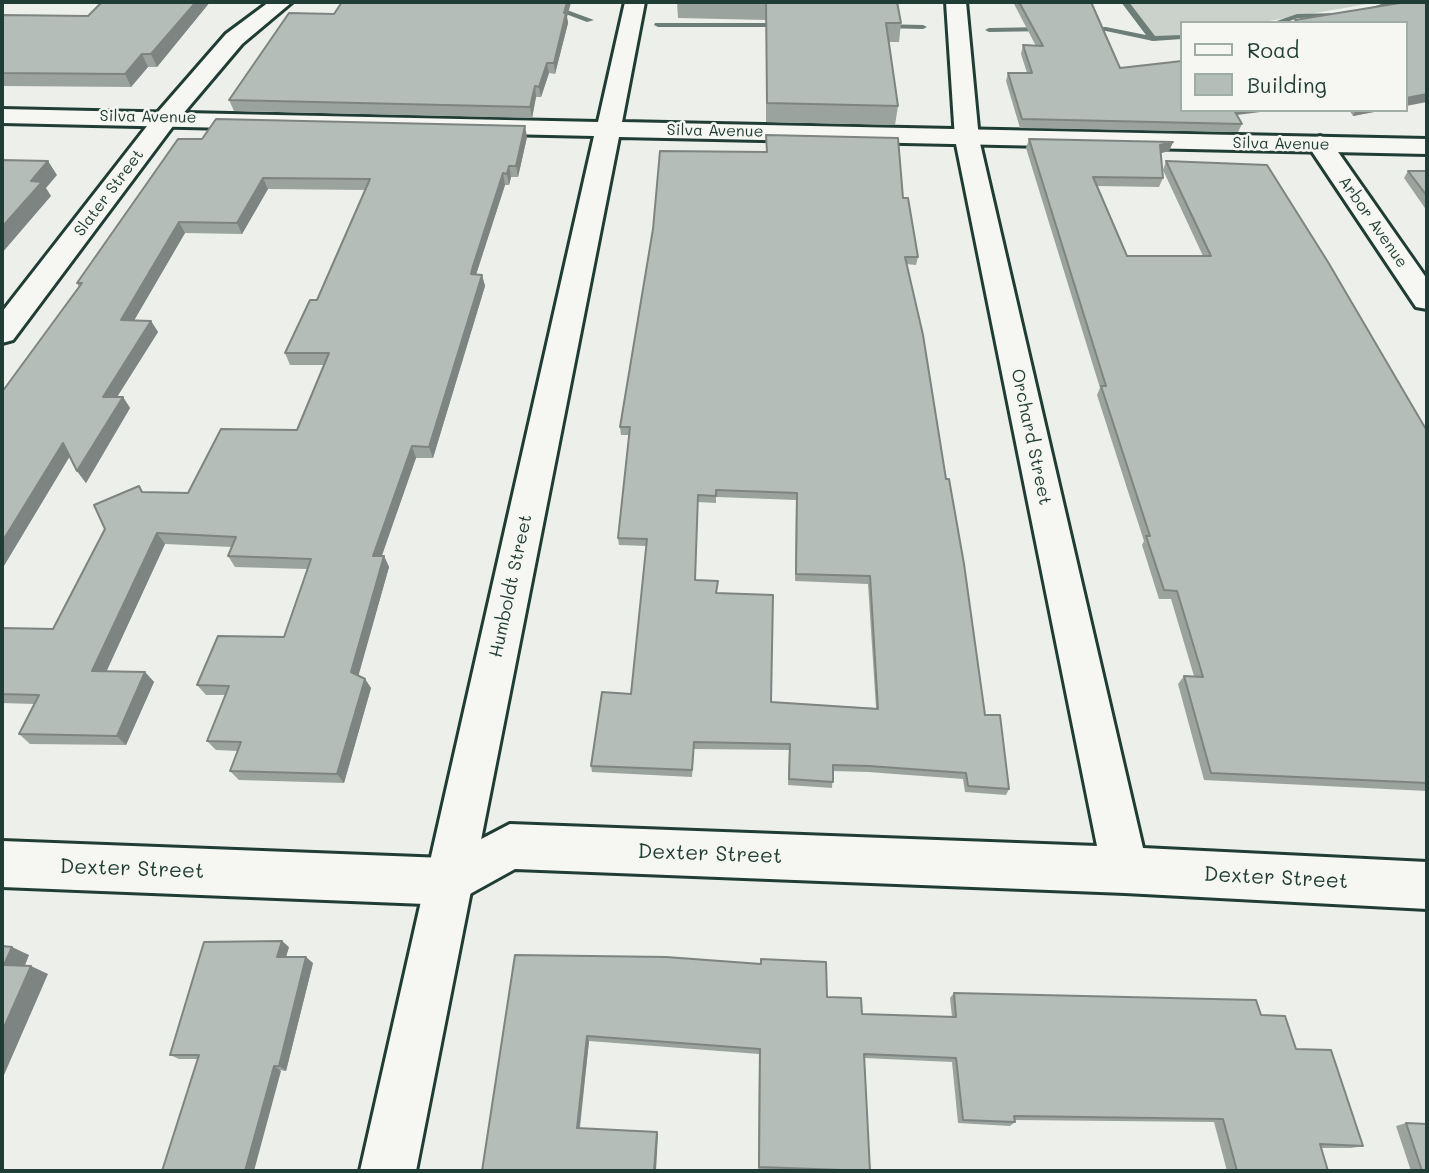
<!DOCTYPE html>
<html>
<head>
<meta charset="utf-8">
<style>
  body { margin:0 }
  #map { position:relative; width:1429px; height:1173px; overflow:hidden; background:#edefea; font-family:Mali,sans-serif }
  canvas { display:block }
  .frame { position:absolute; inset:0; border:4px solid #1f3d34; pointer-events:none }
  .legend { position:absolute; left:1180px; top:21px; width:228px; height:91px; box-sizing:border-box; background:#f6f6f2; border:2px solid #a0aca6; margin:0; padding:9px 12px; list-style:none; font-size:21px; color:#1f3d34 }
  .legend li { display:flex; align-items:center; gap:14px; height:35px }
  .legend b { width:35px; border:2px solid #a0aca6 }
</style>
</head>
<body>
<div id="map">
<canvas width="1429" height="1173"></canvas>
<div class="frame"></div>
<ul class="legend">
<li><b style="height:9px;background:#f6f6f2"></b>Road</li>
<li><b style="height:19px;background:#b4bdb8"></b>Building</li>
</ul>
</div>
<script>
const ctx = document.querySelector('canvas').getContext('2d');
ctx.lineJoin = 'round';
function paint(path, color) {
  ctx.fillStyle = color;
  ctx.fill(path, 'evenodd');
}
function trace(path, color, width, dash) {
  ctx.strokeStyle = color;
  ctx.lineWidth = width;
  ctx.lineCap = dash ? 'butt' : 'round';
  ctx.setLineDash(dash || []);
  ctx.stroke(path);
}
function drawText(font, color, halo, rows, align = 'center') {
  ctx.font = font + ' Mali,sans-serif';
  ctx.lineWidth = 5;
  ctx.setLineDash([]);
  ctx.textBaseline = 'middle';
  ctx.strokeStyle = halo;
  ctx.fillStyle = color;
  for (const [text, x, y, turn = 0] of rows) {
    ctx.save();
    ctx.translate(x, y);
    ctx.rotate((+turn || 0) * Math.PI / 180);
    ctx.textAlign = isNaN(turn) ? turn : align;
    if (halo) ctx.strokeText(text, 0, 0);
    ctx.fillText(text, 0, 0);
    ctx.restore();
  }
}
paint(new Path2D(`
  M1122 2H1379L1257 23H1182V36L1151 41Z`), '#cbd2cc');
paint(new Path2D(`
  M534 2H545L594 20 587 22Z
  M1121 2H1129L1155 36 1182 35V39L1153 41 1106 31H1084V27H1106L1146 35Z
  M1388 2H1400L1367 12 1363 10Z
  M1340 13H1343V17L1298 18 1284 23H1271L1297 14Z
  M655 23H785L789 25 785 27H658L654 25Z
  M879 24 923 25 927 27 923 29 882 28H879Z
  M1046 27H1049V31L989 32 985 30 989 28Z`), '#6c7e77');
const street = new Path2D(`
  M269 2H292L242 44 176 122 13 340 2 343V312L158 112 226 34Z
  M946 2H966L979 139 1143 848 1427 862V909L1125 893 515 869 450 905 2 887V841L445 858 510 824 1097 846 955 139Z
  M1320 136 1329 139 1427 279V309L1416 307 1307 144 1311 139Z`);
const secondary = new Path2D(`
  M625 2H645L622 122 1427 139V154L619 137 416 1171H360L594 136 2 123V109L598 122Z`);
trace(street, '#1f3d34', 6);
trace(secondary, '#1f3d34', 6);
paint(street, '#f6f6f2');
paint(secondary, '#f6f6f2');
paint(new Path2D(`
  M210 2 157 67H148L131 87 2 86V15L88 16Z
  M342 2H571L567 17 568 23 555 74 549 73 541 97H536L532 118 234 111 229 100 334 14Z
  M677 2H897L901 23 899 42H889L898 106 895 125 766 122V20L678 18Z
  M1013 2H1091L1120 68 1237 115 1242 124 1238 132 1020 128 1006 81 1008 73H1027L1021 54 1023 45 1036 46Z
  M1349 110H1384L1353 116Z
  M527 137 518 177H511L509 185H505L476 274 482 275 485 286 433 458H416L381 556H384L389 567 358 675 365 679 371 688 344 783 239 780 230 771 238 751 216 750 207 741 225 695H206L197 685 284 637 307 569 235 567 228 556 232 547 165 544 106 672H145L154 682 126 745 30 744 19 734 34 704 2 703V628L53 629 143 492 188 493 297 430 325 365H290L285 353 317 300 365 190 268 189 242 234 185 233 134 320 151 321 158 332 117 397H123L130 408 86 483 77 471 70 456 2 569V392L79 287 77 283 178 139Z
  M1029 139 1173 142 1169 151 1161 153 1163 178 1159 187 1097 186 1127 256H1203L1163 170 1166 161 1427 431V791L1204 780 1178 684 1184 676H1194L1171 599H1159L1142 545 1144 541 1097 395 1100 388 1026 148Z
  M1408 171H1427V211L1404 178Z
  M903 198 918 257 916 265 906 264 985 715 1009 789 1006 795 965 792 963 779 868 772 833 771 832 788 788 785 789 750 694 749 692 777 592 772 591 766 631 694 647 546 619 545 618 538 629 435H621L620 427ZM716 497 796 500 795 581 868 584 876 708 771 702 717 593 695 580 698 502 716 503Z
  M289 947 286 957 313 963 286 1071 198 1059H179L170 1055Z
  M515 955 760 964 761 959 827 997 862 1014 952 1017 950 998 954 993 1261 1015 1296 1049 1363 1146 1351 1148H1321L1328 1171H1227L1214 1122 1015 1120V1122L1010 1126 958 1123 952 1062 864 1058 870 1171H815L758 1169 759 1054 589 1041 580 1128 658 1135 482 1171Z
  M1406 1123 1427 1171H1411L1396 1126Z`), '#9ba39e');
paint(new Path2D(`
  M196 2H210L157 67 151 54Z
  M567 2H571L567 17 568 23 555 74 554 63 564 13Z
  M142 54 148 67 131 87 125 74Z
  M547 63 549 73 541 97 539 87Z
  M535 86 536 97 532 118 530 107Z
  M1427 94V102L1406 106V98Z
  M1231 110H1276L1229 116Z
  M1356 110H1384L1353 116Z
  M525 126 527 137 518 177 516 166Z
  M1173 142 1169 151 1157 154 1160 145Z
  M48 161 57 175 46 188 51 196 2 253V227L31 181Z
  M509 166 511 177 509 185 507 174Z
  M503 173 505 185 475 278 471 274 473 266Z
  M263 178 268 189 242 234 237 223Z
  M179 222 185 233 128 331 121 320Z
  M482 275 485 286 433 458 429 447Z
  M151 321 158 332 110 408 103 397Z
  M123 397 130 408 86 483 77 471Z
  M63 443 71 454 2 569V542Z
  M412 446 416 458 378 567 373 556Z
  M157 533 165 544 102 681 92 671Z
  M384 556 389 567 357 681 351 672Z
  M145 672 154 682 126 745 117 736Z
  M365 679 371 688 344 783 337 774Z
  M282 941 289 947 284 963 277 957Z
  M12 947 29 955 22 973 4 965Z
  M306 957 313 963 286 1071 279 1066Z
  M31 966 48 974 4 1075H2V1032Z
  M587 1036 589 1041 579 1131 577 1128Z
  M274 1066 281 1071 254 1171H245Z
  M657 1132 658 1135 656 1171H654Z`), '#7e8481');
const building = new Path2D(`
  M102 2H196L151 54H142L125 74 2 73V15L88 16Z
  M342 2H567L564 13H566L554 63H547L539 87 535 86 530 107 229 100 289 13 334 14Z
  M766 2H897L901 23H886L898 106 767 103Z
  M1019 2H1091L1120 68 1182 61V110H1234L1242 124 1022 119 1008 73H1032L1023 45 1043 46Z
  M1406 2H1427V94L1406 98V23H1300L1295 20Z
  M216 119 525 126 516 166H509L507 174 503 173 473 266 471 274 482 275 429 447 412 446 373 556H384L351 672 365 679 337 774 230 771 241 742 207 741 229 686 197 685 218 636 284 637 311 559 228 556 236 537 157 533 92 671 145 672 117 736 19 734 39 695 2 694V628L53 629 105 529 94 505 139 486 142 492 188 493 221 429 297 430 329 353H285L310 300H317L370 179 263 178 237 223 179 222 121 320 151 321 103 397H123L77 471 63 443 2 542V392L82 283H77L178 139H202Z
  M766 135 898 138 903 198H908L918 257H905L923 335 946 479H949L964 564 985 715H1000L1009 789 968 786 966 773 869 766 833 765V782L789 779 790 744 694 742 692 770 591 766 602 692 631 694 647 539 618 538 630 427H620L653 229 660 151 767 152ZM716 490 797 493 796 574 870 576 878 709 771 702 773 595 716 593 718 581 695 580 698 495 716 496Z
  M1029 139 1173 142 1160 145 1163 178 1093 177 1127 256H1211L1166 161 1267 165 1328 262 1427 431V783L1211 773 1184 676 1203 677 1177 591 1164 590 1146 536H1150L1101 386H1106Z
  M2 160 48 161 31 181 42 182 2 227Z
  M1408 171H1427V196Z
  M282 941 277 957H306L279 1066H274L245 1171H162L199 1055H170L204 942Z
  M2 946 12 947 4 965 31 966 2 1032Z
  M515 955 666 957 761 964V959L826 962 827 997 861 998 862 1014 956 1017 954 993 1256 1000 1261 1015 1285 1016 1296 1049 1331 1050 1363 1146 1320 1144 1328 1171H1237L1223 1119 1014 1116 1015 1122 963 1120 956 1058 864 1054 870 1171 759 1167 760 1049 587 1036 577 1128 657 1132 654 1171H482Z
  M1406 1123 1427 1124V1171H1422Z`);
paint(building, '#b4bdb8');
trace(building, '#7e8481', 2);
drawText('16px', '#1f3d34', '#f6f6f2', [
  ["Silva Avenue",148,117,1],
  ["Silva Avenue",715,131,1],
  ["Silva Avenue",1281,144,1],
  ["Slater Street",109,193,-53],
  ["Arbor Avenue",1373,222,55]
]);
drawText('18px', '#1f3d34', '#f6f6f2', [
  ["Orchard Street",1031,437,78],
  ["Humboldt Street",511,586,-78]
]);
drawText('21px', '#1f3d34', '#f6f6f2', [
  ["Dexter Street",710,854,2],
  ["Dexter Street",132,869,2],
  ["Dexter Street",1276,878,3]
]);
</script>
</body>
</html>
